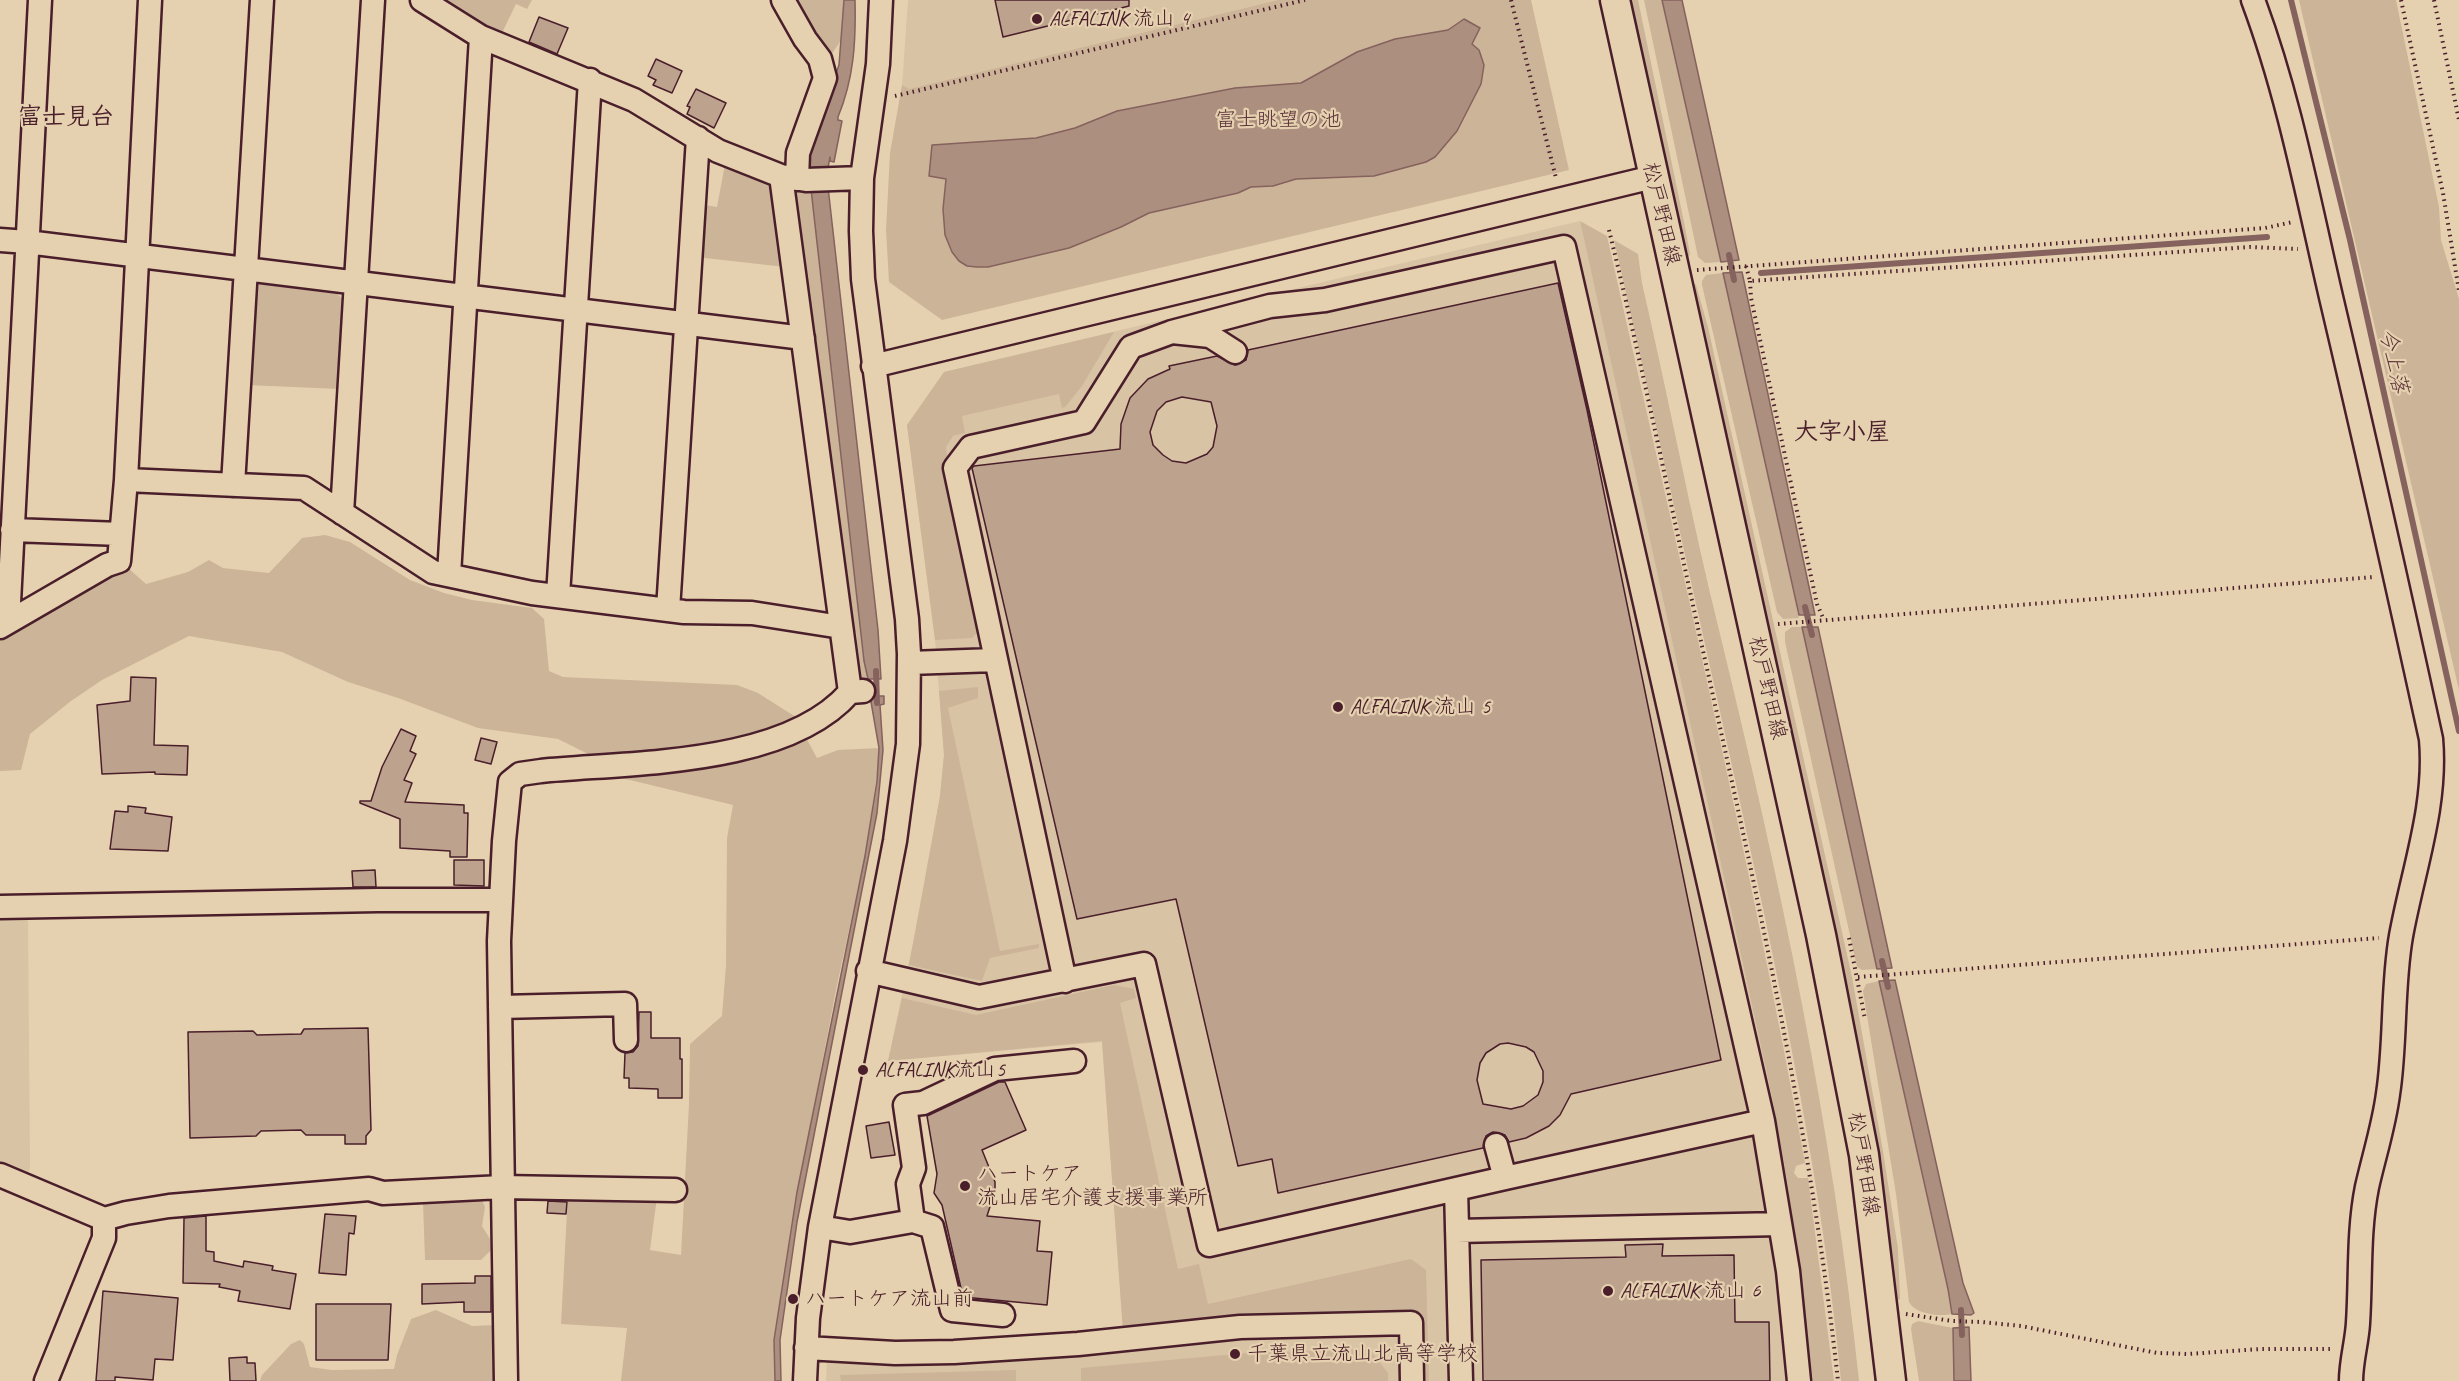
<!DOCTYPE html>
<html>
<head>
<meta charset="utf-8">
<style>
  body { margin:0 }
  canvas { display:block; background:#e5d1af }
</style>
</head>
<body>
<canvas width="2459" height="1381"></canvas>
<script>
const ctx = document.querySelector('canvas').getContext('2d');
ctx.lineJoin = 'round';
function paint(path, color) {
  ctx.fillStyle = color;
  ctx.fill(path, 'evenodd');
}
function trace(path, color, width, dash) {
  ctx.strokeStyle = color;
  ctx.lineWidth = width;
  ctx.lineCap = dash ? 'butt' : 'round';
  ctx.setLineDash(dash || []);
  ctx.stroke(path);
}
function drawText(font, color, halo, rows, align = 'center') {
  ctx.font = font + ' Caveat,"Klee One",sans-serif';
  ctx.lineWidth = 4.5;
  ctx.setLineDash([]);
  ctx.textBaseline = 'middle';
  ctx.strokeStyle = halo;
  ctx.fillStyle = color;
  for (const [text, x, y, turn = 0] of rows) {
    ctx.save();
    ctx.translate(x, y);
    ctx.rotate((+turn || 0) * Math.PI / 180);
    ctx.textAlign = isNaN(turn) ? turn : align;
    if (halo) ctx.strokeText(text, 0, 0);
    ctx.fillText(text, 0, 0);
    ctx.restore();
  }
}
paint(new Path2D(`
  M908 0H1278L909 89 902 86Z
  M1580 221 1772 1097 1787 1180 1813 1381H1423L1421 1314H1300L1224 1319 1123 1331 1102 1042 888 1061 925 886 940 796 944 755 935 640 907 425 944 372Z
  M0 913H28L30 1167 28 1174 0 1163Z
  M1393 1335 1403 1342 1404 1381H826L827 1358 953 1361 1125 1351 1227 1338Z`), '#d9c3a5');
paint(new Path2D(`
  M440 0H532L527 9 516 4 501 35Z
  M789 0H844V36L827 61Z
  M1278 0H1531L1569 170 942 320 889 282 886 230 890 153 902 85 909 89Z
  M1630 0H1638L1684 222 1690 254 1688 259 1686 258Z
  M1644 0H1662L1721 262 1705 263 1698 257Z
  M2299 0H2396L2439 207 2441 240 2459 299V690Z
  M725 164 768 183 773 189 785 267 696 257 699 204 717 207Z
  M811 189 852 558 868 682 862 684 856 632 852 631 793 197 798 191Z
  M1580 221 1607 236C1676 544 1749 852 1805 1163L1796 1166 1794 1173 1798 1178H1808L1834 1381H1813L1787 1180 1772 1097Z
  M1614 240 1638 254 1642 283C1669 399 1691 518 1720 634 1780 880 1833 1129 1859 1381H1841C1823 1189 1783 999 1742 811 1700 620 1657 430 1614 240Z
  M1723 273 1799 618 1783 619 1777 612 1702 285V281L1706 275Z
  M1693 283 1696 285 1708 327 1852 977 1883 1151 1898 1249 1900 1299 1898 1300 1876 1151 1849 1003Z
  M260 284 337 294 344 300 339 389 247 385 254 290Z
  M1114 332 1082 386 1065 407 1062 408 1059 394 962 416 965 433 953 436 946 447C953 509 971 569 978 632L972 638 935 640 907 425 944 372Z
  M325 535 350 542 410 580 444 593 472 600 532 608 544 619 549 671 563 677 737 685 758 693 799 719 743 741 604 762 558 739 478 728 398 698 348 682 282 652 189 636 102 680 71 701 30 734 21 770 0 771V631L127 567 146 584 188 572 209 560 223 568 269 573 302 538Z
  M1792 627H1802L1877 969 1862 970 1857 967 1785 642V632Z
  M978 687V698L948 708 1000 951 1039 944V948L990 958 982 981 909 965 940 796 944 755 939 691Z
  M804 734 817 758 838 750 879 748V761L865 856 837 985 792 1220 774 1340 775 1381H621L627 1328 561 1324 568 1193 657 1197 650 1250 681 1255 689 1104 690 1044 722 1016 726 965 727 838 733 805 597 772Z
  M1879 981 1948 1289 1952 1314C1939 1317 1915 1314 1909 1302L1896 1194 1863 991 1866 984Z
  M1114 985 1134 989 1136 998 1120 1003 1178 1269 1199 1264 1208 1304 1411 1259 1426 1270 1429 1381H1423L1421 1314H1300L1224 1319 1123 1331 1102 1041 888 1061 902 998 976 1015Z
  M482 1200 485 1207 482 1226 490 1239 491 1250 481 1260H425L423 1203Z
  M436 1310 472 1326 497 1325 498 1381H260L262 1375 291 1344 300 1340 304 1344 310 1367 332 1370 394 1369 397 1355 411 1319Z
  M1918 1321 1953 1328 1954 1381H1919L1911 1329 1912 1324Z
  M1369 1349 1388 1373V1381H1081V1368L1246 1353Z
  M1016 1370V1381H841L840 1375Z`), '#ccb499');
const water = new Path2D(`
  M844 0H855C856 42 854 78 838 117V120L842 121 834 162 830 161V157L828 168 805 171 809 148 839 65Z
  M1662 0H1682L1739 260 1721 262Z
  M1464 19 1480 28 1472 44 1479 50 1484 65 1481 84 1457 131 1435 157 1426 162 1374 176 1296 179 1273 186 1251 187 1238 193 1149 213 1121 227 1069 248 988 267H977L967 266 959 261 952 252 945 235 943 209 946 179 929 176 932 145 1036 138 1075 128 1117 111 1235 88 1301 83 1357 52 1395 39 1448 30Z
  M828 187 878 630 881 679H868L864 661 811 189Z
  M1742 272 1815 615H1799L1723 273Z
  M1802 627H1818L1892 968 1877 969Z
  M870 696H884V704L880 705 883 750 877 813 797 1222 780 1340 781 1381H775L774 1340 797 1192 865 856 877 781 879 748Z
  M1895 980 1963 1283 1974 1313 1971 1315 1952 1314 1948 1289 1879 981Z
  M1969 1327 1971 1381H1954L1953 1328Z`);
paint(water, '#ac8f7e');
trace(water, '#85625d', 1.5);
trace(new Path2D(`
  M2291 0 2350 240 2459 731
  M1729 255 1734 280
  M1761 273 2267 237
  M1805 607 1812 635
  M876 671 877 703
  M1882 961 1888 987
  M1961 1310 1962 1335`), '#85625d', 6);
const building = new Path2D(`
  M995 0H1129V6L1003 37Z
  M539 17 568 28 557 54 529 42Z
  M656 59 682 71 672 93 653 85 656 80 648 76Z
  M696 89 726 103 714 128 687 114 690 107 687 106Z
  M1558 283 1587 410 1721 1060 1571 1094 1560 1115 1549 1126 1526 1138 1509 1142 1505 1135 1493 1132 1486 1136 1483 1148 1278 1193 1272 1159 1238 1166 1176 899 1077 919 972 468 974 466 1120 449 1121 424 1130 398 1148 379 1170 369 1169 366 1217 356 1235 365 1246 360 1248 350ZM1182 397 1211 402 1217 426 1213 447 1207 454 1186 463 1172 461 1163 455 1153 445 1150 432 1157 411 1166 402ZM1508 1043 1526 1047 1534 1052 1543 1071V1082L1538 1095 1523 1106 1511 1109 1483 1104 1477 1080 1480 1063 1486 1053 1500 1044Z
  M131 677 156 678 154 745 188 746 187 775 155 774V772L102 774 97 705 130 701Z
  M401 729 416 736 410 751 416 754 404 780 412 783 405 802 464 805V813H468L467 857H450V851L400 848V819L360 803V801H371L382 767Z
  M481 738 497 742 491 764 475 760Z
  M128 806 146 808 145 813 172 817 168 851 110 849 115 811 128 812Z
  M454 860H484V886L454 885Z
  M375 870 376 887H353L352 871Z
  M639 1012H651V1038H680V1059H682V1098H658V1089L629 1088V1078H624L625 1053 633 1052 638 1046Z
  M368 1028 371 1130 366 1136V1144H345V1135H306L301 1130 261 1131 256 1136 190 1138 188 1032 253 1031 257 1035 301 1034 304 1029Z
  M999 1082H1005L1026 1130 982 1150 995 1182V1191L987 1216 1040 1221 1037 1251 1052 1252 1047 1305 963 1297 942 1205 934 1193 937 1174 927 1116Z
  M889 1122 895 1155 871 1158 866 1126Z
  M548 1201 567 1202 566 1214 547 1213Z
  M325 1214 356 1216 354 1234 349 1233 346 1275 319 1273Z
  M206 1216V1251L214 1252V1261L243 1267 244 1261 273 1266 272 1270 296 1274 290 1309 238 1301 240 1291 219 1287 220 1284 183 1283 184 1218Z
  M1663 1244 1662 1256 1734 1255 1735 1322H1769L1770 1381H1483L1481 1260 1626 1257 1625 1245Z
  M475 1276H491V1312H464V1302L422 1304V1284L475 1283Z
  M103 1291 178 1298 173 1360 155 1359 153 1380 115 1377V1381H96Z
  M316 1304H391L388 1360H316Z
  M247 1357V1363H255L256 1381H230L229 1358Z`);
paint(building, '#bda28d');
trace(building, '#4a1f2b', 1.5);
const minor = new Path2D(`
  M422 0 481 37 634 100 718 151 781 176
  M783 0 805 39 820 59 825 78 798 153 797 179
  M2253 0C2289 96 2308 198 2331 297 2366 445 2399 592 2431 739 2437 806 2413 870 2401 936 2392 987 2396 1042 2388 1094 2384 1125 2374 1156 2367 1187 2358 1232 2361 1277 2358 1323 2357 1342 2351 1361 2351 1381
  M0 240 27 242 803 338
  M1172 332 1270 306 1325 300 1564 247 1763 1121
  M873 366 1653 177
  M126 480 304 488 433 572 532 593 684 612 752 613 841 627
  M233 485 262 0
  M342 513 373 0
  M12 530 121 534
  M449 575 481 37
  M558 596 590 80
  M668 610 698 138
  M8 622 40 0
  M0 627 107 565 119 561 126 480 150 0
  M909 663 995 660
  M850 692 781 176 806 180 862 178
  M0 907 378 900H500
  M868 971 979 997 1144 964 1209 1245 1505 1178 1496 1145
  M1065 981 955 468 971 447 1084 422 1131 347 1172 332 1210 336 1235 352
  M500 1007 625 1004 626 1040
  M0 1175 104 1219 126 1213 169 1206 369 1189 383 1193 502 1187 675 1190
  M1505 1178 1763 1121 1788 1271 1799 1381
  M1456 1189 1461 1381
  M820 1227 850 1232 913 1221
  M1457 1231 1780 1224
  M1003 1315 952 1310 932 1227 913 1221 908 1184 914 1168 905 1105 923 1103 995 1069 1074 1061
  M806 1348 895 1353 954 1352 1078 1344 1240 1327 1411 1323 1412 1381
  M46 1381 104 1238V1219
  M506 1381 499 941 504 841 510 782 520 774 541 771C632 762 786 766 850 692L863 691
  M805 1381 808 1318 820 1227 895 841 908 744 909 654 907 619 863 279 861 231 862 178 878 64 881 0`);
const major = new Path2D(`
  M1615 0 1821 935 1864 1155 1891 1381`);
trace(minor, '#4a1f2b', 27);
trace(major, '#4a1f2b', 33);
trace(new Path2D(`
  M1511 0 1556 178
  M2401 0 2443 193 2459 291
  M2434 0 2459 120
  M895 96 1305 0
  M1609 230C1645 377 1675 526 1708 673 1760 908 1812 1142 1838 1381
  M1746 266 1750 281 2250 247 2298 249
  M1697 270 2265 228 2293 222
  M1750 281 1751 298 1817 604 1824 620
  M1778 624 2374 577
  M1849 938 1865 1019
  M1858 977 2379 938
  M1906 1314 1952 1321 1982 1322 2021 1326 2157 1353 2188 1354 2260 1349H2333`), '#4a1f2b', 4, [1.5, 4.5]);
trace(minor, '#e5d1af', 22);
trace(major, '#e5d1af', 28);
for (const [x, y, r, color] of [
  [1037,19,6,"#4a1f2b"],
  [1338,707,6,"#4a1f2b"],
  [863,1070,6,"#4a1f2b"],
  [965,1186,6,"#4a1f2b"],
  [1608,1291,6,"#4a1f2b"],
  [793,1299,6,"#4a1f2b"],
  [1235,1354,6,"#4a1f2b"]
]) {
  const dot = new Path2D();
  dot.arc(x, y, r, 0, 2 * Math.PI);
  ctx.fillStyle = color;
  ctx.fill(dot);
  trace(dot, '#e5d1af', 2);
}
drawText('21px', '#4a1f2b', '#e5d1af', [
  ["ALFALINK 流山 4",1049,19],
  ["ALFALINK 流山 5",1350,707],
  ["ALFALINK流山5",875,1070],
  ["ハートケア",977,1174],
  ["流山居宅介護支援事業所",977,1198],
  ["ALFALINK 流山 6",1620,1291],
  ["ハートケア流山前",805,1299],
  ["千葉県立流山北高等学校",1247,1354]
], 'left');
drawText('21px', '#5e353c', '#e5d1af', [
  ["富士眺望の池",1278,120]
]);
drawText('21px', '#4a1f2b', '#e5d1af', [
  ["松戸野田線",1661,214,77],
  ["松戸野田線",1767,688,77],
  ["松戸野田線",1863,1164,81]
]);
drawText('italic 22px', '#5e353c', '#e5d1af', [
  ["今上落",2393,361,77]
]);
drawText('bold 24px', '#4a1f2b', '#e5d1af', [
  ["富士見台",66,118],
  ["大字小屋",1842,433]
]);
</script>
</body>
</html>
